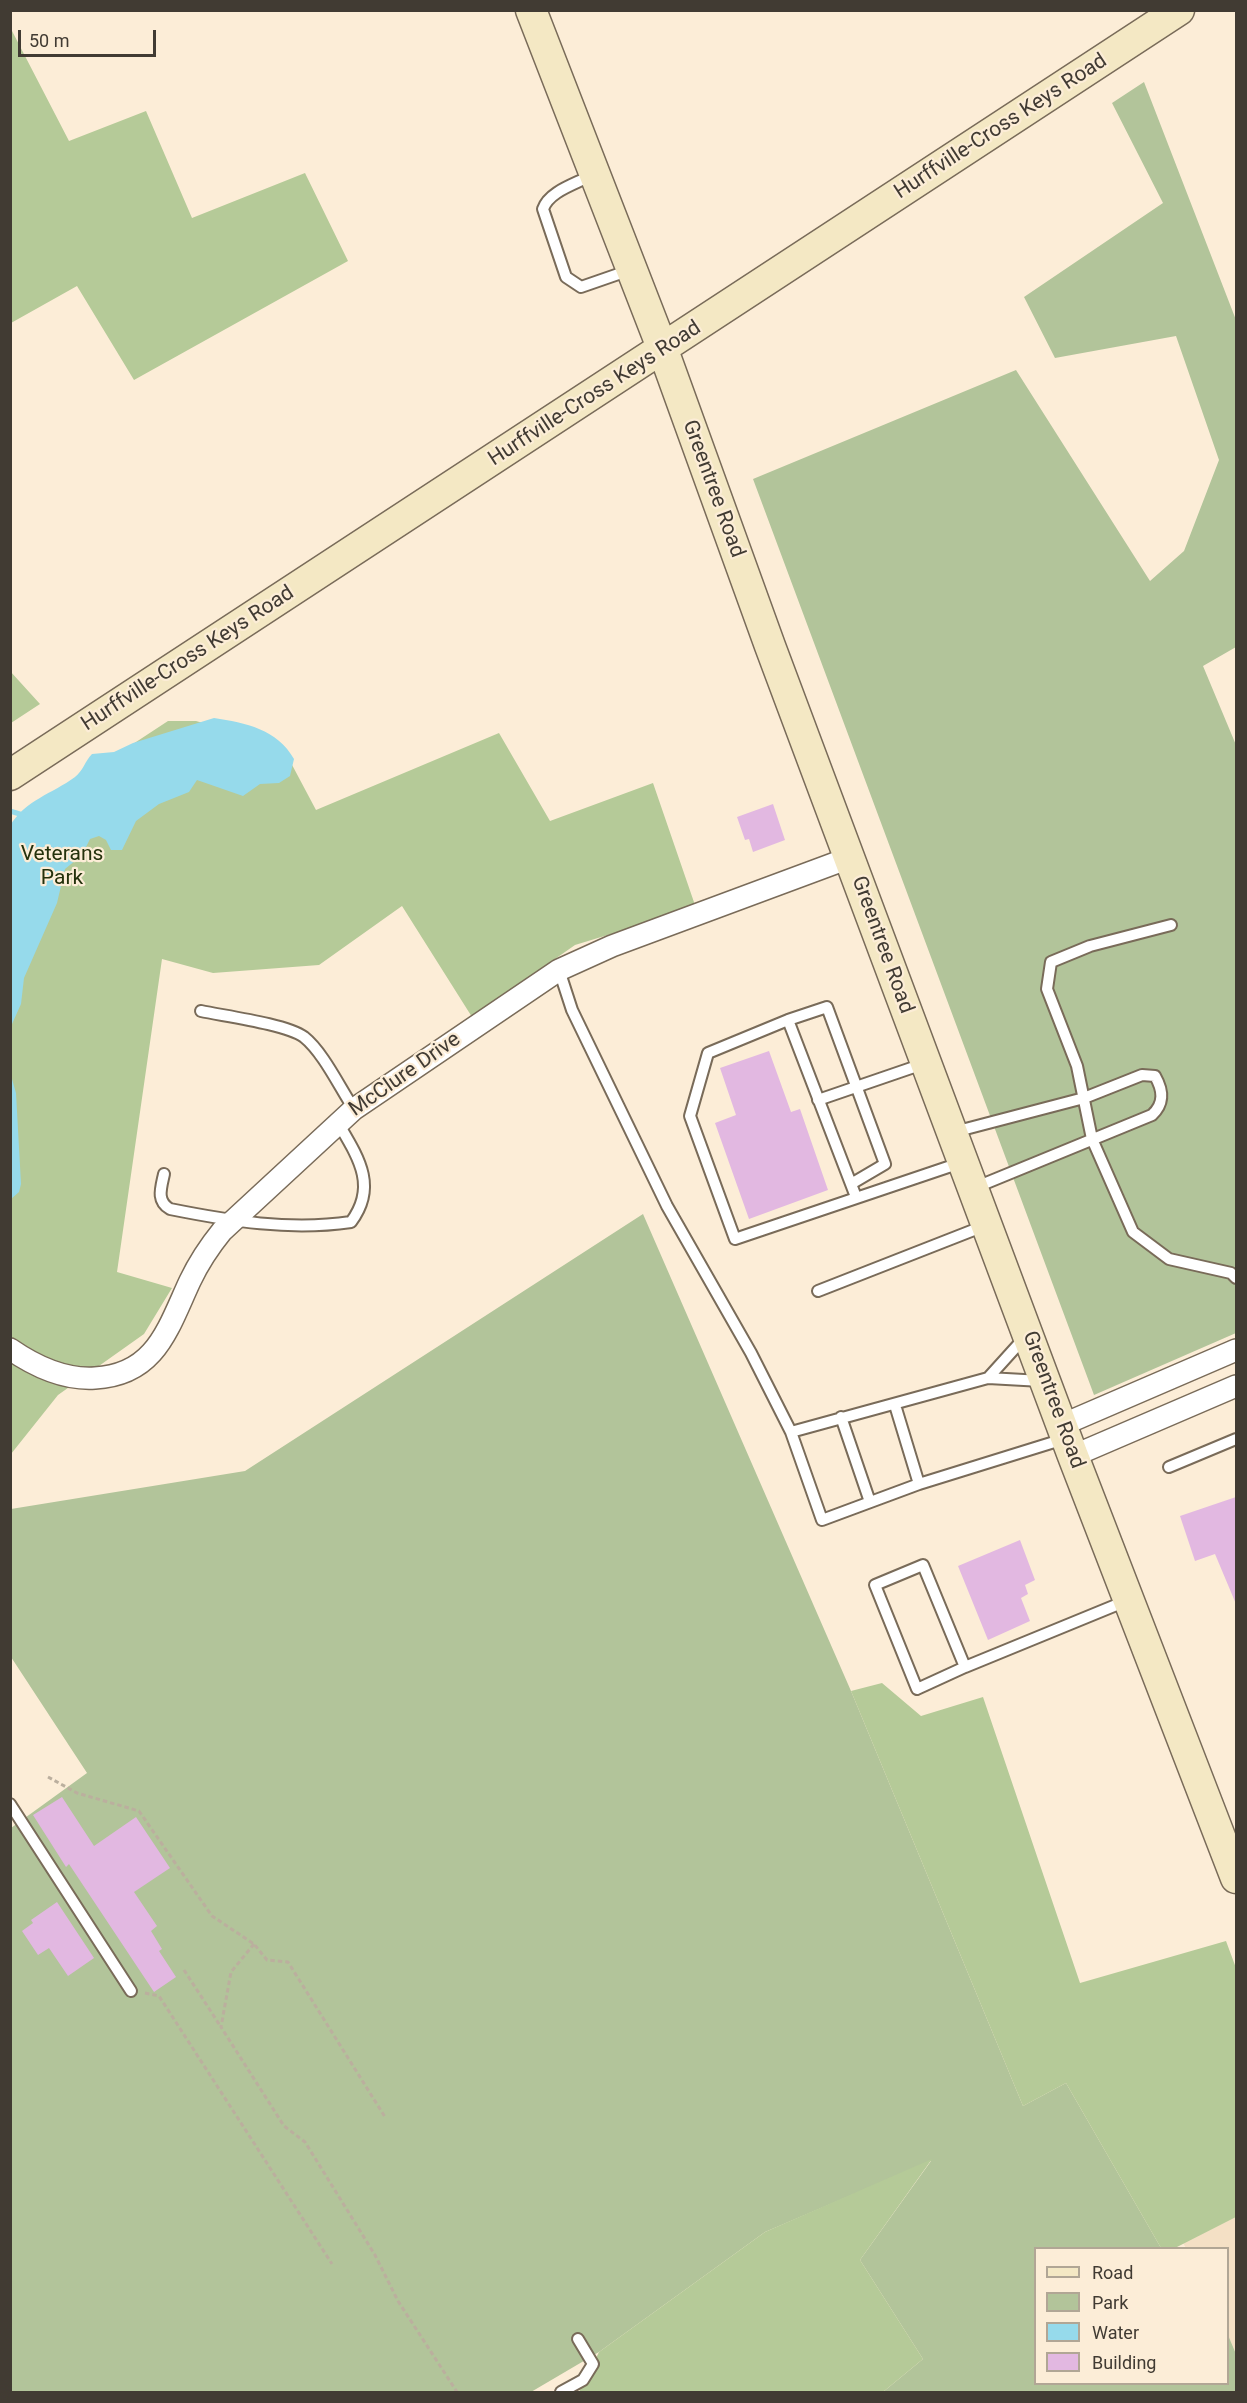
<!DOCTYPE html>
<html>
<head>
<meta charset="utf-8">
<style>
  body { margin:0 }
  #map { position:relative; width:1247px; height:2403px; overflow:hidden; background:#fcedd7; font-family:Roboto,sans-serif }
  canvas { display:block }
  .frame { position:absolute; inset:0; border:12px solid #413b33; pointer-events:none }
  .legend { position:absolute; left:1034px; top:2247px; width:195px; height:138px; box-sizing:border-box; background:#fcedd7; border:2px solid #b1a695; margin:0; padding:8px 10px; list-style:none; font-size:18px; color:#413b33 }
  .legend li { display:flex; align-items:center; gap:12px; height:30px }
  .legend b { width:30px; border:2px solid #b1a695 }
  .scale { position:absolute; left:18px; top:30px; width:138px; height:27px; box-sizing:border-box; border:3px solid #413b33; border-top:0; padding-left:8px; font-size:18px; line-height:21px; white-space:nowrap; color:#413b33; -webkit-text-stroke:4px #fcedd7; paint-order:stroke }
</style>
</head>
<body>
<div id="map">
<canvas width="1247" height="2403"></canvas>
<div class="frame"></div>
<ul class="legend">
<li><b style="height:8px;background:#f4e8c4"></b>Road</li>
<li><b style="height:16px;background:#b2c49a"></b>Park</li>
<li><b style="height:16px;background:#96daeb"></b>Water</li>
<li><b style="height:16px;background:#e2b8e1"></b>Building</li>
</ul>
<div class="scale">50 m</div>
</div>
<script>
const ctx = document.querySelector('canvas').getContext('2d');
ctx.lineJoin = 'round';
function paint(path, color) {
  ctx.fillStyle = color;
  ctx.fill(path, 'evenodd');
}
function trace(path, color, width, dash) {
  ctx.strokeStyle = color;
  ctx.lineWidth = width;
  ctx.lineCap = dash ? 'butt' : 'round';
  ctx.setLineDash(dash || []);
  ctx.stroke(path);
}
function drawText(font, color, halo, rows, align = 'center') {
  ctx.font = font + ' Roboto,sans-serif';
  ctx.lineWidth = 4.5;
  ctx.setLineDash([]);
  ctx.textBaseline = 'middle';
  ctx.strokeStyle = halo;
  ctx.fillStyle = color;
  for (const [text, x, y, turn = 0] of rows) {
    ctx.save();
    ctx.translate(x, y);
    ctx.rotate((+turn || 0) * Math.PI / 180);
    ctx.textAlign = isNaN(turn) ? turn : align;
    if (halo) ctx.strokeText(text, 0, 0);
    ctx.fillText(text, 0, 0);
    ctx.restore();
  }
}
paint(new Path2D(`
  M1236 2217V2354L1228 2335V2248H1186L1183 2243Z`), '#f4e0c5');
paint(new Path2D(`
  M1144 82 1236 320V647L1203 666 1236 745V1333L1094 1395 753 479 1016 370 1150 581 1184 551 1219 460 1176 336 1055 358 1024 297 1163 203 1112 103Z
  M643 1214 851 1691 1023 2106 1066 2083 1161 2248H1036V2384H1228V2335L1236 2354V2392H883L923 2359 860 2260 931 2161 765 2232 599 2352 531 2392H11V1828L87 1773 11 1657V1509L245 1471Z`), '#b2c49a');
paint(new Path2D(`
  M11 29 69 141 146 111 192 218 305 173 348 261 134 380 77 286 11 323Z
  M10 671 40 704 11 723H10Z
  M168 721H196L282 746 316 810 499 733 550 821 653 783 696 908 575 945 472 1017 402 906 319 965 213 973 162 959 117 1272 172 1288 144 1334 58 1395 11 1454V824Z
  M882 1683 921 1716 983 1697 1080 1983 1226 1941 1236 1968V2217L1175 2248H1161L1066 2083 1023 2106 851 1691Z
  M932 2159 860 2260 923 2359 883 2392H579L599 2352 765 2232Z`), '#b5ca98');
paint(new Path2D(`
  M214 718C246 723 277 729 294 759L290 776 279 783 260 784 243 796 197 780 189 792 159 804 136 821 122 850H111L106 840 99 836 90 839 82 855 65 869 57 903 24 978 21 1004 12 1024 11 1043 10 826C25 800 52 794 75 777 83 771 85 761 92 754L114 752 133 743Z
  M10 1072 16 1093 21 1184 19 1192 11 1199Z`), '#96daeb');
trace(new Path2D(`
  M10 811 23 815`), '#96daeb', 5);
paint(new Path2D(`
  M773 804 785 840 753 852 749 839 745 840 737 817Z
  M769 1051 791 1112 800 1109 828 1190 749 1219 715 1123 736 1115 720 1068Z
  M1236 1497V1604L1215 1554 1195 1561 1180 1516Z
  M1020 1540 1035 1580 1025 1585 1028 1594 1021 1598 1030 1621 988 1640 958 1566Z
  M62 1797 94 1846 136 1817 170 1868 134 1892 157 1926 151 1931 162 1949 159 1951 176 1977 154 1992 69 1864 66 1867 33 1815Z
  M57 1902 94 1958 68 1976 49 1948 38 1955 22 1931 33 1923 31 1920Z`), '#e2b8e1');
const lane = new Path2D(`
  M592 175C576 184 549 191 543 209L566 277 581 287 630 270
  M1171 925 1090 946 1051 962 1047 989 1077 1066 1092 1139 1133 1232 1169 1259 1231 1273 1236 1278
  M559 970 572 1010 667 1206 751 1353 791 1432
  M201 1011C224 1016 286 1024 304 1037 323 1052 340 1088 354 1109
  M788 1020 827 1007 885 1164 851 1184
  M818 1100 923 1064
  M954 1132 1084 1098 1142 1075 1155 1076C1163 1090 1165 1103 1152 1115L974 1188
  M164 1174C161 1188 156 1201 170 1209 230 1221 290 1231 351 1222 378 1186 358 1157 338 1123
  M856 1197 788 1020 708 1053 690 1116 735 1239 960 1163
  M818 1291 984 1226
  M1026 1336 988 1378 1042 1381
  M988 1378 791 1432 822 1520 919 1484 1064 1439
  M895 1405 919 1484
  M841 1417 870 1502
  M1169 1467 1236 1439
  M965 1667 923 1565 875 1585 917 1689 965 1667 1126 1601
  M10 1804 131 1991
  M561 2392 583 2380 593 2364 578 2339`);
const street = new Path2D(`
  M10 1349C36 1367 64 1380 95 1378 156 1375 168 1328 190 1281 199 1262 209 1247 222 1231L354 1109 559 970 612 946 849 858
  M1062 1425 1236 1350
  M1073 1456 1236 1386`);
const secondary = new Path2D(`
  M531 10 663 350 770 646 1073 1456 1236 1878
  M10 775 1179 10`);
trace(lane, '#796b59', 14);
trace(street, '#796b59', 24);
trace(secondary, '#796b59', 33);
trace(new Path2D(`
  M48 1777 77 1793 139 1811 212 1916 254 1944 267 1960 288 1962 385 2117
  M254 1944 231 1972 221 2027 284 2126 305 2142 375 2255 398 2301 457 2392
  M184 1970 221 2027
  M145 1993 159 1996 332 2264`), '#bbaf9e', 3, [4.5, 3]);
trace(lane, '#fff', 10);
trace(street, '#fff', 21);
trace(secondary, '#f4e8c4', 30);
drawText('21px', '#413b33', '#fcedd7', [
  ["Hurffville-Cross Keys Road",1001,127,-33],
  ["Hurffville-Cross Keys Road",595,394,-33],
  ["Greentree Road",713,489,70],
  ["Hurffville-Cross Keys Road",188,659,-33],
  ["Greentree Road",882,945,70],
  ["McClure Drive",405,1075,-35],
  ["Greentree Road",1053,1400,70]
]);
drawText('21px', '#24310c', '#fcedd7', [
  ["Veterans",62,855],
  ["Park",62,879]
]);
</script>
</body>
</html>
